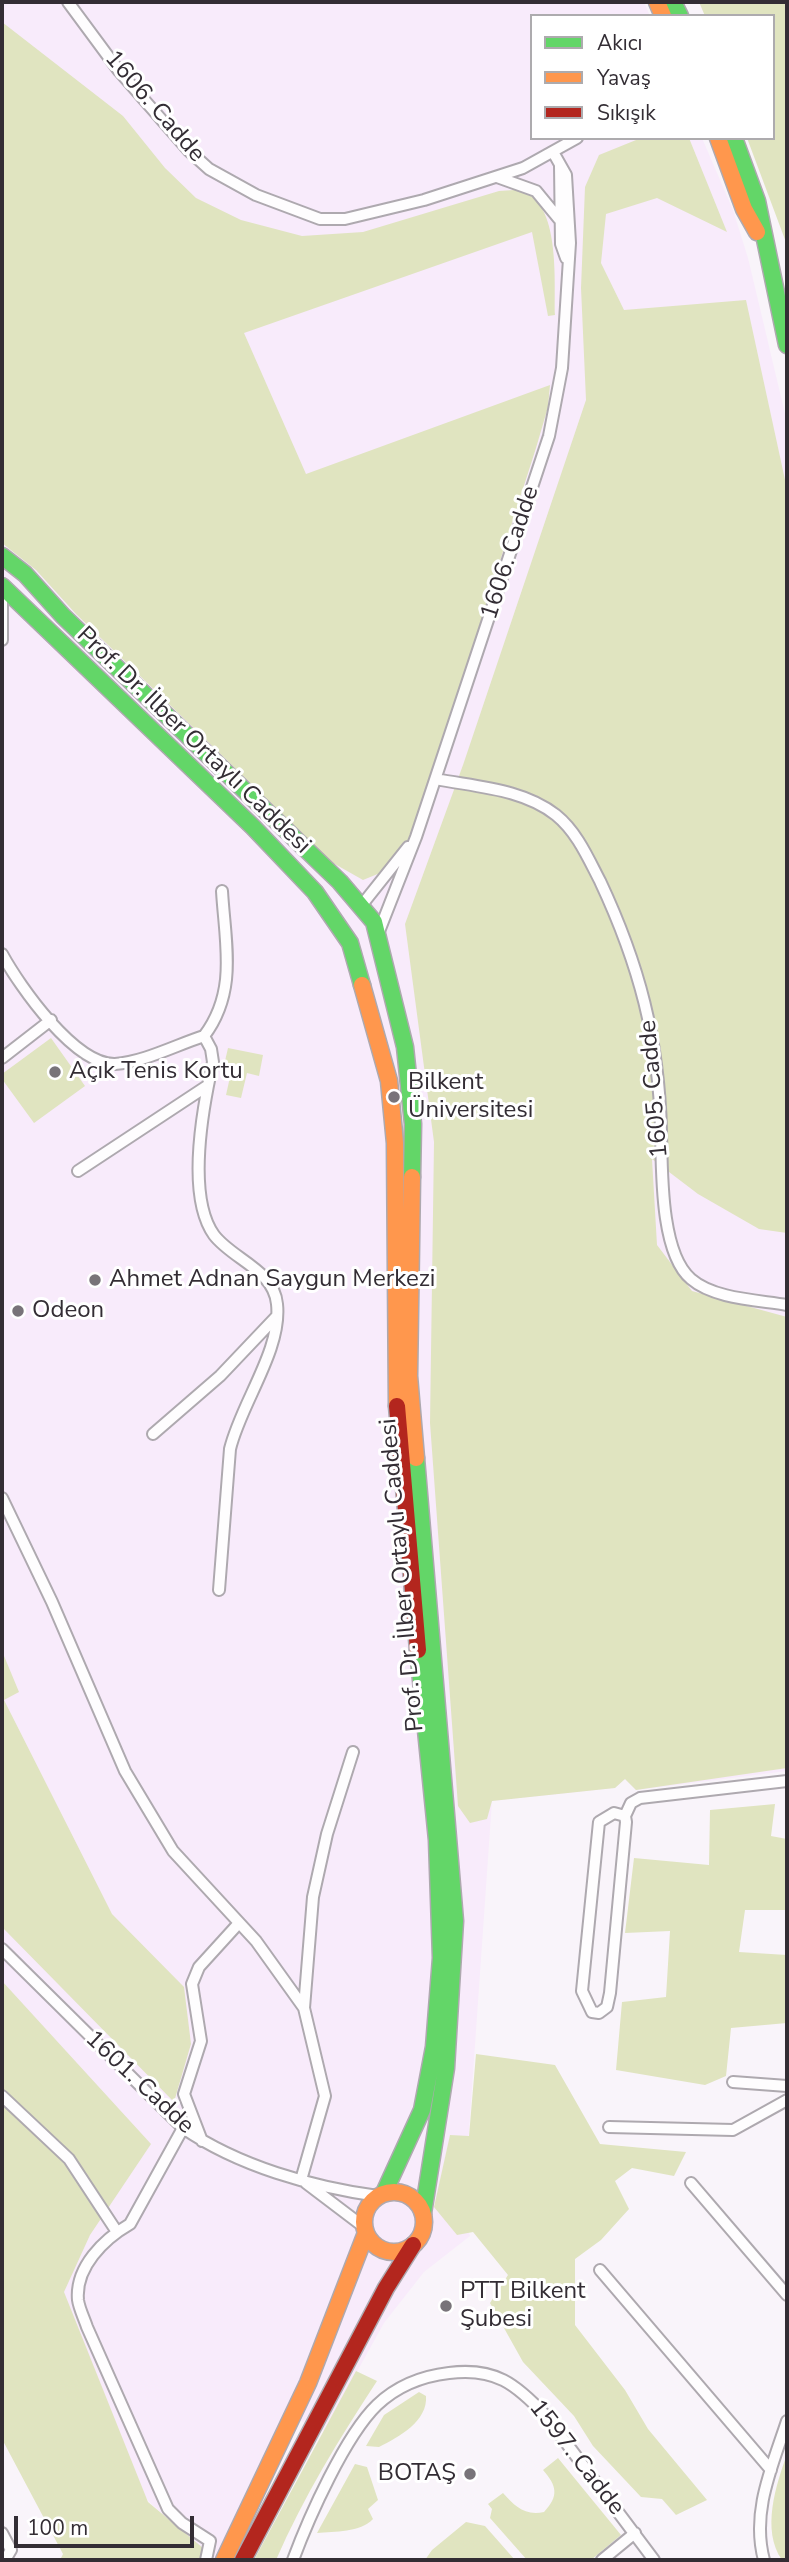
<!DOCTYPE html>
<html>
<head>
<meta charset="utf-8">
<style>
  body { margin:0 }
  #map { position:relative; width:789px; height:2562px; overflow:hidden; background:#f9f4fa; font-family:"Nunito Sans",sans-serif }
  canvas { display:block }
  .frame { position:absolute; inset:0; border:4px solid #332d34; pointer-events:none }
  .legend { position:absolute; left:530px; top:14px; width:245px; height:126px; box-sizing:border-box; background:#fff; border:2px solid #adabae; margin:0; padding:9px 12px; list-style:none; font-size:21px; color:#332d34 }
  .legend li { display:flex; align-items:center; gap:14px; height:35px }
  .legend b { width:35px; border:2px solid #adabae }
  .scale { position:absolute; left:14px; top:2516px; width:180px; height:32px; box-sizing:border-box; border:4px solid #332d34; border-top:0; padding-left:9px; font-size:21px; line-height:24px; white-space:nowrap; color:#332d34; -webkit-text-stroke:5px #fff; paint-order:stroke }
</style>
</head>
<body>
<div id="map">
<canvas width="789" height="2562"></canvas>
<div class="frame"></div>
<ul class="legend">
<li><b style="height:9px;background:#63d668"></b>Akıcı</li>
<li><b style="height:9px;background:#ff974d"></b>Yavaş</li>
<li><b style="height:9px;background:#b3261e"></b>Sıkışık</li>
</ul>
<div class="scale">100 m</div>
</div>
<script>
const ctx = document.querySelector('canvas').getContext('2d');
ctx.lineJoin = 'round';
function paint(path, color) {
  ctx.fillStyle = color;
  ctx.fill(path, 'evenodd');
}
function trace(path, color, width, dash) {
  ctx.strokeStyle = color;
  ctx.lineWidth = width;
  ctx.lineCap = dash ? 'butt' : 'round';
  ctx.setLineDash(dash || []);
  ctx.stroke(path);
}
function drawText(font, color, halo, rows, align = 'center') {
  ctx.font = font + ' "Nunito Sans",sans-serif';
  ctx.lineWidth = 6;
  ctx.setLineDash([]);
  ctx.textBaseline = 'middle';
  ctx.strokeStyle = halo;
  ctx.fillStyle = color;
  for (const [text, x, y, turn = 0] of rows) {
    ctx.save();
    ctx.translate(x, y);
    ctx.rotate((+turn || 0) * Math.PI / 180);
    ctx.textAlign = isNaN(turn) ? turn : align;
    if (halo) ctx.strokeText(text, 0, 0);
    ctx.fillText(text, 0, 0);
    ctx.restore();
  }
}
paint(new Path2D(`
  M2 2H644L650 16H532V138H702L733 210 748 258 787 422V1771L636 1790 625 1779 615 1788 492 1801 463 2217 470 2236 424 2272 384 2323 324 2431 285 2414 215 2560 149 2502 2 2321Z`), '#f8ebfb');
paint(new Path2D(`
  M699 2H787V245L747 138H773V16H705Z
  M2 22 123 116 165 168 196 198 241 220 302 236 363 232 499 191C506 191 515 189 521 191 561 202 554 282 555 315L548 316 532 232 244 333 306 474 550 385 548 407 536 448 413 834 385 871 363 880 333 863 76 614 36 570 2 543Z
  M641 138H689L727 232 657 198 606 214 601 263 624 310 746 300 787 489V1233L759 1229 698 1194 652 1159 657 1245 692 1291 787 1317V1768L636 1790 625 1779 615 1788 492 1801 487 1819 470 1823 458 1806 430 1423 434 1142 405 924 463 765 586 400 581 288 585 187 599 155Z
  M51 1038 85 1086 34 1123 2 1079V1074Z
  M228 1048 263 1055 259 1076 247 1073 241 1098 226 1095 230 1077 222 1074Z
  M2 1651 19 1692 4 1700 112 1914 184 1987 191 2044 174 2102 2 1927Z
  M775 1804 771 1836 787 1839V1910H745L739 1952 787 1955V2023L731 2028 726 2076 705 2085 616 2070 622 2002 666 1997 670 1931 625 1933 634 1858 709 1865 710 1810Z
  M2 1981 151 2144 90 2235 64 2292 148 2502 203 2548 199 2560H60L63 2554 2 2439Z
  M476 2054 555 2065 600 2144 686 2152 674 2176 632 2168 615 2181 629 2209 601 2240 575 2259V2325L625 2390 648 2429 707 2500 676 2515 662 2499 641 2497 593 2446 574 2416 523 2362 490 2303 508 2275 473 2232 457 2235 434 2207 450 2135 469 2136Z
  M356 2371 377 2381C339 2439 304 2496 276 2560H254Z
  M419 2392 426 2396C428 2421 399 2437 379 2447L366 2446 384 2415Z
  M787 2454V2560H782C761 2530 776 2485 787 2454Z
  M558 2458 621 2535 591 2560H527L490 2518 492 2509 488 2504 503 2493C515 2506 524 2516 544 2512 559 2496 557 2486 543 2470Z
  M355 2464 367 2467 378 2500 368 2509 373 2519C360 2533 335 2531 317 2533Z
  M466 2522 485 2526 515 2560H425L432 2550Z`), '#e0e4c0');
const street = new Path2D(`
  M68 2 119 71 188 150 209 169 256 195 320 219H345L424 200 523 168 577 138
  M560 166 561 244 566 258
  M497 177 536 191 559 219
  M2 599V640
  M436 779C477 787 523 789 556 815 577 832 588 858 600 881 639 964 659 1039 661 1131 662 1169 660 1253 691 1279 714 1299 758 1300 787 1305
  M361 906 408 847
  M378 934 416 837 549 436 562 368 570 243 566 175 553 152
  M2 954C20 987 75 1065 115 1064 144 1062 176 1045 204 1036
  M204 1036 211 1049 213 1062C203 1106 186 1196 214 1235 232 1259 274 1270 277 1304 282 1350 241 1403 230 1449L219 1590
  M204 1036C238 991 225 943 222 891
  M2 1058 51 1020
  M78 1171 207 1086
  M153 1434 220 1376 277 1316
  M2 1498 52 1602 125 1771 173 1851 256 1941 304 2008
  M614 1813 625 1816 626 1822 610 1993 607 2007 599 2013 592 2012 582 1991 599 1822Z
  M625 1816 631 1803 640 1798 787 1781
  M2 1949 183 2128C238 2166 312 2187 378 2196
  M733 2082 787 2086
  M2 2096 69 2159 117 2232
  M609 2127 733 2130 787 2100
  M183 2128 130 2224C104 2239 75 2267 78 2300 79 2308 84 2318 87 2327L168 2509 182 2523 210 2541 206 2560
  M202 2141 184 2094 201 2041 192 1984 199 1967 239 1923
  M301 2180 325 2096 304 2008 313 1897 327 1834 353 1752
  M306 2183 364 2227
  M691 2183 787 2295
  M600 2270 771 2470
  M2 2533 11 2550 5 2560
  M293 2560C309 2517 345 2436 377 2405 397 2386 423 2376 449 2373 495 2367 516 2384 546 2416L654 2560
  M602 2560 635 2533
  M764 2560C751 2512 772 2467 787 2421`);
const fast = new Path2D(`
  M673 2 680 16
  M734 138 757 201 787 345
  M2 556 25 574 63 616 340 882 374 922 405 1047 413 1124 412 1177
  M2 586 253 827 315 892 350 943 362 985
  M416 1458 455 1921 446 2068 423 2213
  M384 2193 422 2110 434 2047 441 1958 437 1840 418 1650`);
const slow = new Path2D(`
  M657 2 663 16
  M718 138 744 209 757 232
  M362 985 389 1081 395 1143 397 1406
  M412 1177 409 1376 416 1458
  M364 2222a30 30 0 1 1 60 0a30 30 0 1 1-60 0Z
  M224 2560 308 2383 366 2233`);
const jam = new Path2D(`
  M397 1406 418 1650
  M243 2560 386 2288 413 2245`);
trace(street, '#aea9af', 14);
trace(fast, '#aea9af', 19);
trace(slow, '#aea9af', 19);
trace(jam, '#aea9af', 19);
trace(street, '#fefdfe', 10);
trace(fast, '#63d668', 16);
trace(slow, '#ff974d', 16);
trace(jam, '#b3261e', 16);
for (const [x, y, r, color] of [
  [55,1072,7,"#787379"],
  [394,1097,7,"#787379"],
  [95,1280,7,"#787379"],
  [18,1311,7,"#787379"],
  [446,2306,7,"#787379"],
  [470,2474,7,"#787379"]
]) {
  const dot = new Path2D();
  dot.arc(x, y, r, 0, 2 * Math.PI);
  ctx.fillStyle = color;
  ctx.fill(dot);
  trace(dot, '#fff', 2.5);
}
drawText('24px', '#332d34', '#fff', [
  ["1606. Cadde",154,107,49],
  ["1606. Cadde",511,553,-72],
  ["Prof. Dr. İlber Ortaylı Caddesi",193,741,44],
  ["1605. Cadde",655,1089,-95],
  ["Prof. Dr. İlber Ortaylı Caddesi",403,1575,-95],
  ["1601. Cadde",139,2083,43],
  ["1597. Cadde",576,2458,52]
]);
drawText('24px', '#332d34', '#fff', [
  ["Açık Tenis Kortu",69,1072],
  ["Bilkent",408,1083],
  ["Üniversitesi",408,1111],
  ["Ahmet Adnan Saygun Merkezi",109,1280],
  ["Odeon",32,1311],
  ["PTT Bilkent",460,2292],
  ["Şubesi",460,2320],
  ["BOTAŞ",456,2474,"right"]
], 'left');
</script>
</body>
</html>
